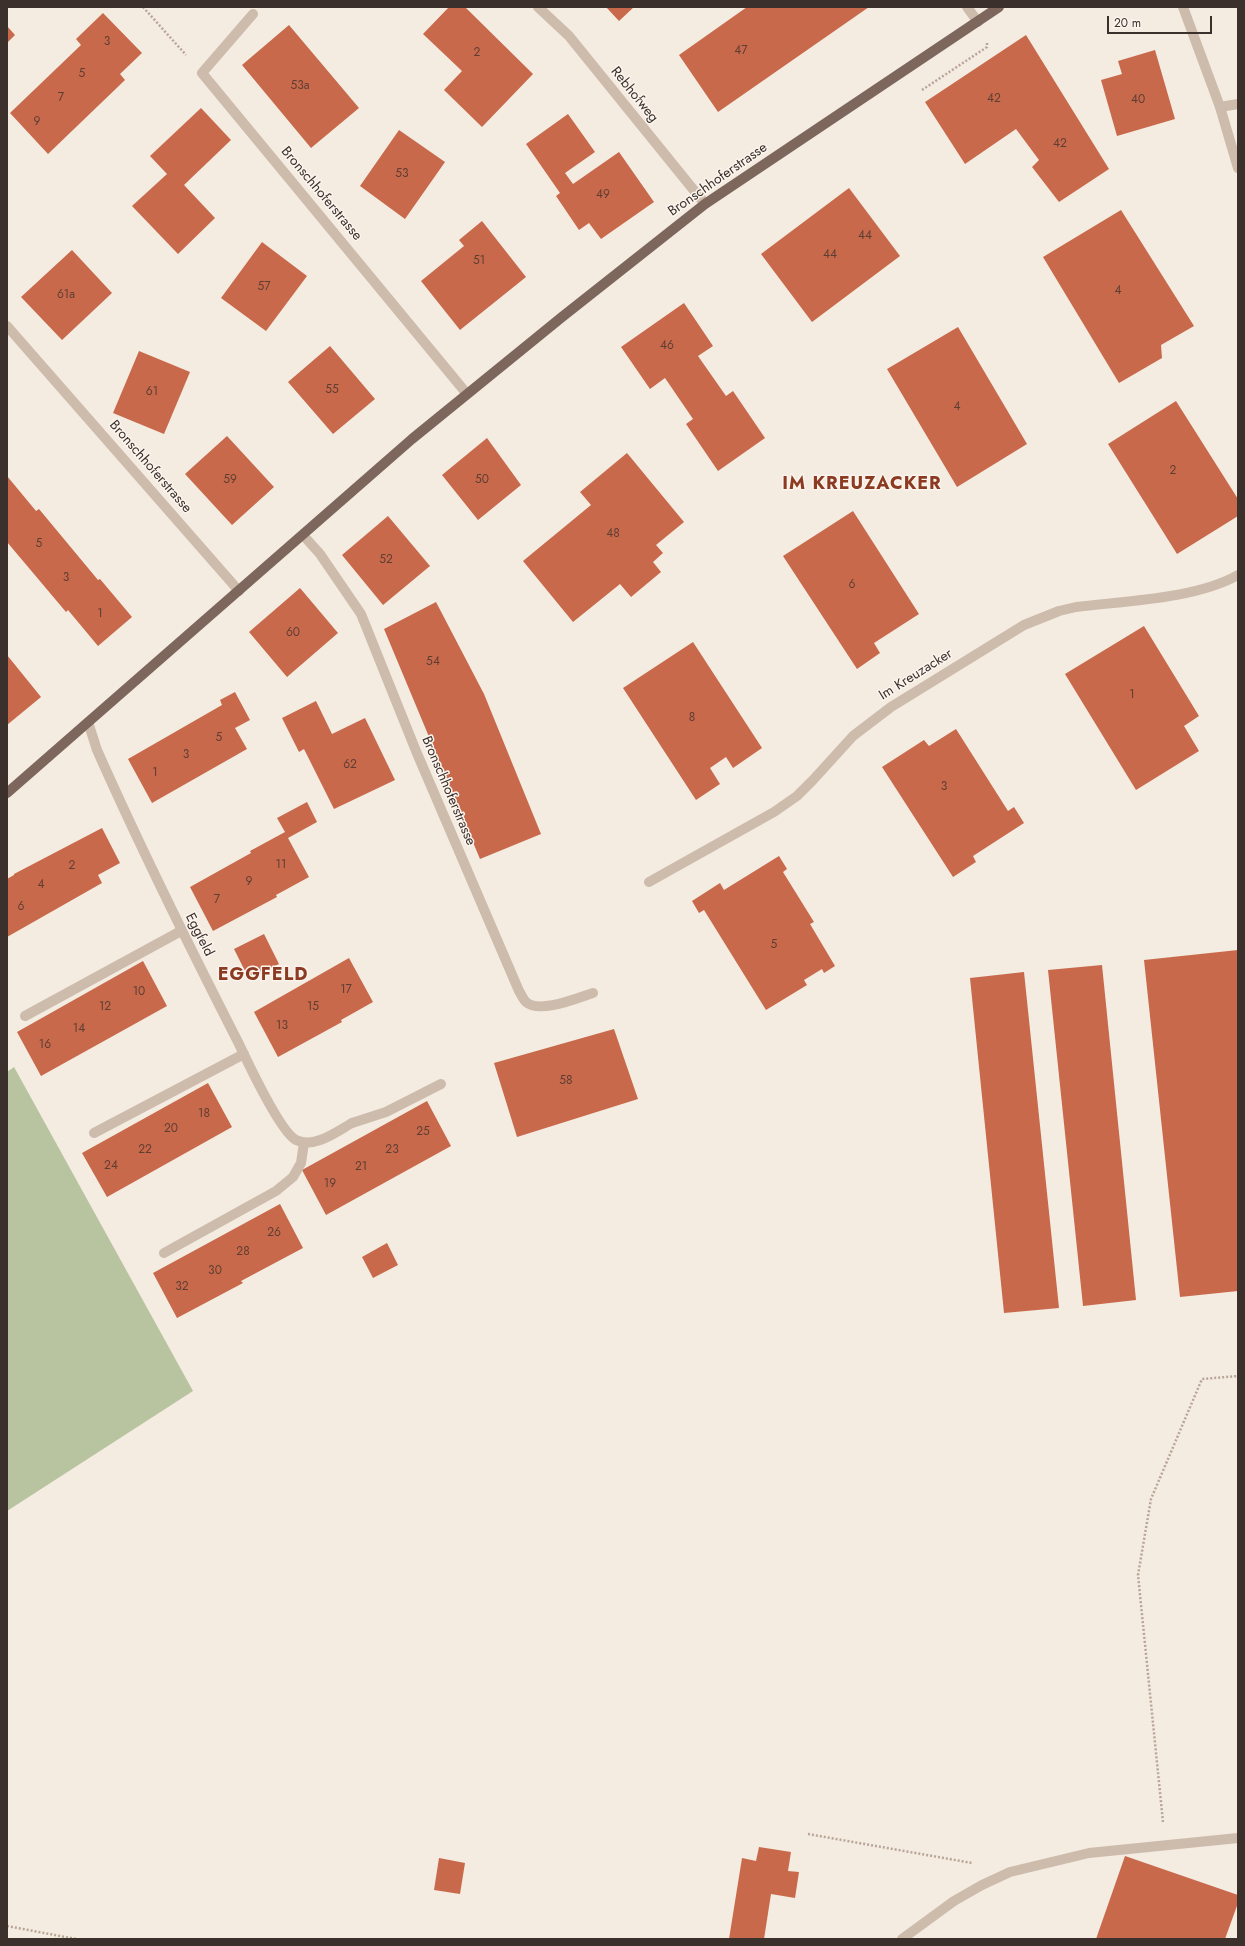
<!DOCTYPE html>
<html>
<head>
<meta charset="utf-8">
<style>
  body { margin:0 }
  #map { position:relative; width:1245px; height:1946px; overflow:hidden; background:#f4ebe1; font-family:Jost,sans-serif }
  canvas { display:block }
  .frame { position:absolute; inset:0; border:8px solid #3b302b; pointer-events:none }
  .scale { position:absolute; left:1107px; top:16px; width:105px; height:18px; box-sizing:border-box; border:2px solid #3b302b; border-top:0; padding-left:5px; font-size:12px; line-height:14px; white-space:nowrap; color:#3b302b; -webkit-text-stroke:3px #fbf5ee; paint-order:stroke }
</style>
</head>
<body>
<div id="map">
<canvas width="1245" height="1946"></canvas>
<div class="frame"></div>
<div class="scale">20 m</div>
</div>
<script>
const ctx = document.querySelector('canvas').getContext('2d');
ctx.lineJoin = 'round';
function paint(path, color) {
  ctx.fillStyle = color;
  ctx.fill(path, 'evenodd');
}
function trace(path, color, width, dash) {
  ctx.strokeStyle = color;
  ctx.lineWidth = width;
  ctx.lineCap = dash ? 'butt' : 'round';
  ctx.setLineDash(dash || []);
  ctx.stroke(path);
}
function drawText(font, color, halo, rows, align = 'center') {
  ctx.font = font + ' Jost,sans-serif';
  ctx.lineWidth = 3;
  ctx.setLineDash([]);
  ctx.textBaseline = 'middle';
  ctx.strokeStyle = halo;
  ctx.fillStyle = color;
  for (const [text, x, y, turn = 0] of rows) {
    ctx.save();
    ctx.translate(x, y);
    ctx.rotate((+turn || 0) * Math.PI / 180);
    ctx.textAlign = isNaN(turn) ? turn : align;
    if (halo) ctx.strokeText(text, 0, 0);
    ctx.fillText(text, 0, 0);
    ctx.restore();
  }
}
paint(new Path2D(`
  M14 1067 193 1391 7 1511V1072Z`), '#b8c4a0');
paint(new Path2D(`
  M449 7H465L533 74 482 127 444 90 462 71 423 34Z
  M606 7H634L619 21Z
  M747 7H869L718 112 679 55Z
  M103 13 142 53 120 74 125 80 48 154 10 113 81 45 76 39Z
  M289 25 359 108 311 148 242 65Z
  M7 26 15 35 7 43Z
  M1026 35 1109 169 1059 202 1032 167 1039 160 1016 129 965 164 925 102Z
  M1155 50 1175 119 1117 136 1101 80 1122 74 1118 61Z
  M201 108 231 140 184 185 215 218 178 254 132 206 167 174 150 156Z
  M568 114 595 152 565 173 573 184 619 152 654 202 601 239 589 223 579 230 556 196 560 193 526 144Z
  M399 130 445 162 405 219 360 186Z
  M849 188 900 256 812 322 761 254Z
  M1121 210 1194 326 1161 345 1162 358 1119 383 1043 257Z
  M482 221 526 277 460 330 421 281 464 246 459 240Z
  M262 242 307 276 266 331 221 298Z
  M72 250 112 293 62 340 21 297Z
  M684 303 713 346 698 356 726 396 733 391 765 438 718 471 686 424 693 419 665 378 650 389 621 347Z
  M958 327 1027 444 957 487 887 369Z
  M330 346 375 399 333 434 288 382Z
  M139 351 190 372 164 434 113 413Z
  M1176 401 1238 499V516L1177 554 1108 444Z
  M227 436 274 487 232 525 185 474Z
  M487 438 521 485 478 520 442 475Z
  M627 453 684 522 656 545 663 553 653 562 661 572 631 597 620 584 573 622 523 561 591 505 580 492Z
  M7 476 36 511 39 509 98 580 100 579 132 617 98 646 68 610 66 612 7 542Z
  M853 511 919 614 874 643 880 653 857 669 783 556Z
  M388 516 430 566 383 605 342 555Z
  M300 588 338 633 287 677 249 632Z
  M436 602 484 694 541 834 480 859 384 629Z
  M1144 626 1199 716 1184 726 1199 751 1136 790 1065 674Z
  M693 642 762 748 733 768 726 757 710 768 720 784 696 800 623 688Z
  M7 655 41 697 7 725Z
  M235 692 250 720 235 728 247 749 152 803 128 759 222 705 220 700Z
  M316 701 332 734 365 718 395 780 334 809 304 749 299 752 282 718Z
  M956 729 1008 811 1014 807 1024 823 973 856 976 862 953 877 882 767 924 740 929 746Z
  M307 802 317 822 288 838 309 877 276 895 277 897 213 931 190 887 251 853 250 851 285 832 277 818Z
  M102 828 120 863 98 875 102 883 7 937V879L14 875V874Z
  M779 856 787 869 783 872 814 922 810 924 835 966 824 973 822 969 804 980 807 985 766 1010 704 910 699 913 692 901 720 883 724 890Z
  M264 934 279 964 249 979 234 949Z
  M1238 950V1291L1180 1297 1144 960Z
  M349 958 373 1002 341 1020 342 1022 278 1057 254 1012Z
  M143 961 167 1006 41 1076 17 1032Z
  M1102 965 1136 1300 1083 1306 1048 970Z
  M1024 972 1059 1308 1004 1313 970 978Z
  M614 1029 638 1099 517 1137 494 1063Z
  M208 1083 232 1127 107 1197 82 1153Z
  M427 1101 451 1146 326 1215 302 1170Z
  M280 1204 303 1248 241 1281 243 1283 177 1318 153 1273Z
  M387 1243 398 1265 373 1278 362 1257Z
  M759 1847 791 1852 788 1871 799 1872 795 1898 771 1894 764 1939H729L742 1858 756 1861Z
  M1125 1856 1238 1895V1903L1225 1939H1096Z
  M439 1858 465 1863 460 1894 434 1890Z`), '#c8694b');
trace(new Path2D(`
  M143 7 186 55
  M922 90 987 47V43
  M1163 1822 1138 1575 1151 1499 1202 1379 1238 1376
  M808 1834 972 1863
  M7 1926 76 1939`), '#b9a596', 2.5, [2, 2]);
trace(new Path2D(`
  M967 7 978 22
  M1220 107 1238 104
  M25 1016 181 931
  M352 1123 386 1112 441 1084
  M94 1133 244 1054
  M164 1253 276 1191 293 1177 301 1163 304 1143
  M902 1939 954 1901 982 1885 1010 1872 1089 1853 1238 1838`), '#cdbbac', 10);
trace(new Path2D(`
  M538 7 569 36 705 204
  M1183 7 1220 107 1238 168
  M253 14 202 73 467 394
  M7 326 239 591
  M303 535 320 554 361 614 416 751 519 991C521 994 523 999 526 1002 540 1014 577 998 593 993
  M88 722 97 750C141 849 189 946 238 1042 247 1061 280 1132 296 1140 314 1149 336 1132 352 1123
  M649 882 774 812 797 796 813 780 853 736 891 707 1024 625 1059 611 1076 607C1124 601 1196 599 1238 575`), '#cdbbac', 10);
trace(new Path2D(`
  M7 793 412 439 562 317 705 204 999 7`), '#7d675c', 10);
drawText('12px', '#5e3e33', null, [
  ["3",107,42],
  ["47",741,51],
  ["2",477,53],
  ["5",82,74],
  ["53a",300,86],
  ["7",61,98],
  ["42",994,99],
  ["40",1138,100],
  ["9",37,122],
  ["42",1060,144],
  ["53",402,174],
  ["49",603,195],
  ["44",865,236],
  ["44",830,255],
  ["51",479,261],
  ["57",264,287],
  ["4",1118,291],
  ["61a",66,295],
  ["46",667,346],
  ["55",332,390],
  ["61",152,392],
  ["4",957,407],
  ["2",1173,471],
  ["59",230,480],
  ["50",482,480],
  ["48",613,534],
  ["5",39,544],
  ["52",386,560],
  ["3",66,578],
  ["6",852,585],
  ["1",100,614],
  ["60",293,633],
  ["54",433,662],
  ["1",1132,695],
  ["8",692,718],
  ["5",219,738],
  ["3",186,755],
  ["62",350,765],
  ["1",155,773],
  ["3",944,787],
  ["11",281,865],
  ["2",72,866],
  ["9",249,882],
  ["4",41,885],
  ["7",217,900],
  ["6",21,907],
  ["5",774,945],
  ["17",346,990],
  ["10",139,992],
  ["12",105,1007],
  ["15",313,1007],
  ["13",282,1026],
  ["14",79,1029],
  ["16",45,1045],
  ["58",566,1081],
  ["18",204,1114],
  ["20",171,1129],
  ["25",423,1132],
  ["22",145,1150],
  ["23",392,1150],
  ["24",111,1166],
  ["21",361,1167],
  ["19",330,1184],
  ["26",274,1233],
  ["28",243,1252],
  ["30",215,1271],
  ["32",182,1287]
]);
drawText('14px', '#3b302b', '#fbf5ee', [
  ["Rebhofweg",634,95,51],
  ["Bronschhoferstrasse",718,180,-35],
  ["Bronschhoferstrasse",321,194,50],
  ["Bronschhoferstrasse",150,467,49],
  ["Im Kreuzacker",916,675,-32],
  ["Bronschhoferstrasse",448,791,67],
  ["Eggfeld",199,935,63]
]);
ctx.letterSpacing = '1px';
drawText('bold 18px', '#8c3b22', '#fbf5ee', [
  ["IM KREUZACKER",862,485],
  ["EGGFELD",263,976]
]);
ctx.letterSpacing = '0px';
</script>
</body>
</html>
